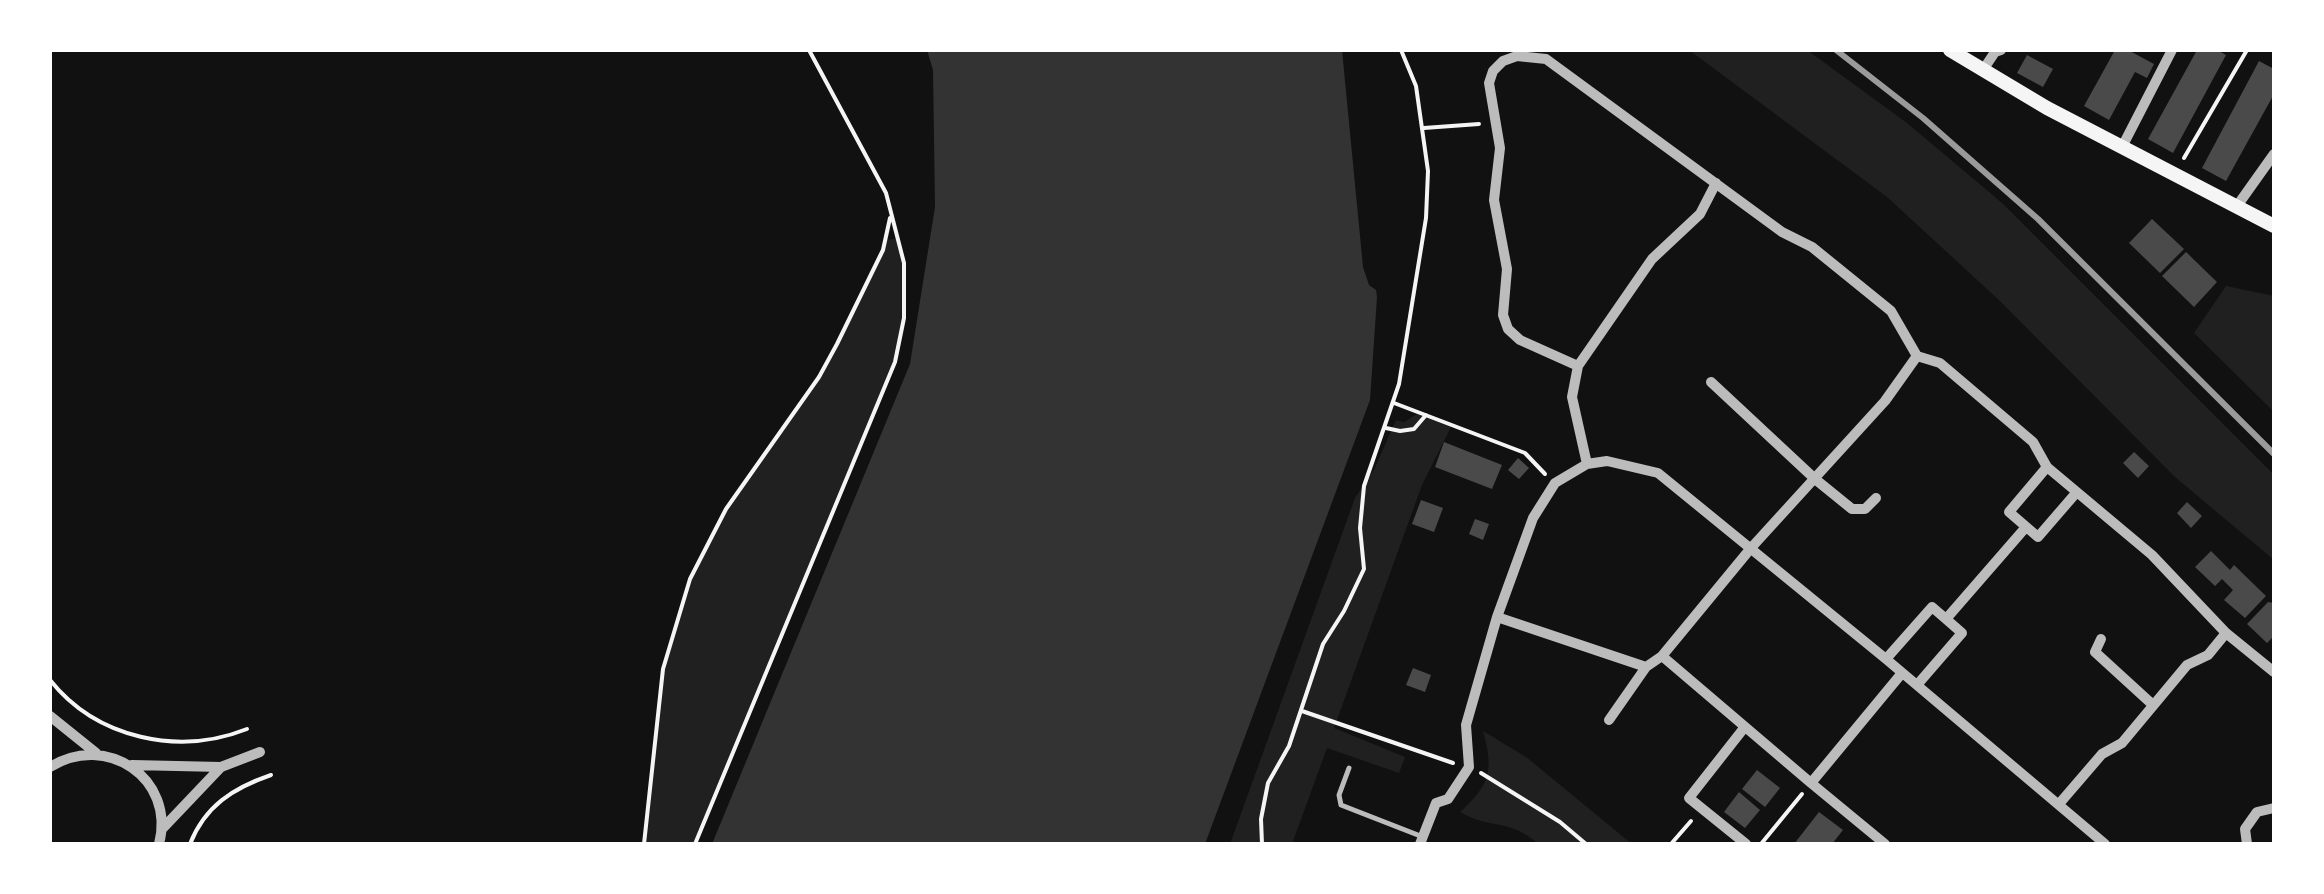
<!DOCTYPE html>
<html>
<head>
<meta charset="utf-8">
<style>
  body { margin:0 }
  #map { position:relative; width:2324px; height:894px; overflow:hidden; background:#111; font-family:Quicksand,sans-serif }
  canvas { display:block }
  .frame { position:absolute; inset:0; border:52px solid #fff; pointer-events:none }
</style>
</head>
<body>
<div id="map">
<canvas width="2324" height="894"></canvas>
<div class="frame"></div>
</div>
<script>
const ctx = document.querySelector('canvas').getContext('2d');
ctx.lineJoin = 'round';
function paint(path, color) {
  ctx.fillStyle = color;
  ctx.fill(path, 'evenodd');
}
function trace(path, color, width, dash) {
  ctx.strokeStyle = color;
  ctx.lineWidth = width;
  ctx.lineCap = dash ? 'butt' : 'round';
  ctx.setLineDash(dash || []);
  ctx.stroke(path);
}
paint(new Path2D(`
  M1689 50H1807L1907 123 2001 202 2274 475V560L2175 477 2000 301 1887 197Z
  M898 238C906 274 904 308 901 344L695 844H644L663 669 690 579 726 509 819 377 887 240Z
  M2226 286 2274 296V412L2194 333Z
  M1417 414 1451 427 1422 485 1334 728 1405 757 1399 773 1327 748 1292 844H1230L1355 498 1374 470 1396 420 1404 422Z
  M1483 731 1526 757 1632 844H1538C1510 818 1491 830 1460 812 1490 785 1494 770 1483 731Z`), '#202020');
paint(new Path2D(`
  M927 50H1342L1363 267 1369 285 1376 290 1377 297 1370 400 1205 844H712L910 364 935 207 933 70Z`), '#333');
paint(new Path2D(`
  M2115 50H2128L2154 64 2147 78 2135 72 2109 120 2084 106Z
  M2197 50H2217L2226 55 2173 153 2148 139Z
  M2027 55 2053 69 2043 87 2017 73Z
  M2259 61 2274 69V94L2226 181 2202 168Z
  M2152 219 2184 249 2160 273 2129 243Z
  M2186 252 2217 282 2194 307 2162 276Z
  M1444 442 1502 465 1492 489 1435 467Z
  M2134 452 2149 466 2138 478 2123 463Z
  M1518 458 1529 468 1519 479 1508 470Z
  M1421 500 1443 508 1434 532 1412 524Z
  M2187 502 2202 516 2191 528 2177 513Z
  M1475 519 1489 524 1483 540 1469 534Z
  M2211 551 2230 570 2234 565 2266 596 2245 618 2224 600 2233 590 2222 579 2215 586 2195 567Z
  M2268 602 2274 603V636L2267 643 2247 624Z
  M1413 668 1431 675 1425 692 1406 685Z
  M1757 770 1780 788 1765 807 1742 789Z
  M1739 792 1760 810 1745 828 1724 812Z
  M1819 812 1843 830 1832 844H1794Z`), '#4a4a4a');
trace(new Path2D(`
  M1424 128 1479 124
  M2184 158 2247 50
  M1394 403 1525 453 1545 474
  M1386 428 1400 431 1414 429 1426 415
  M50 680C97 739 179 756 247 729
  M1302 711 1453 763
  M1481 773 1560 822 1586 844
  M190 844C205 806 233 788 271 775
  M644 844 663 669 690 579 726 509 819 377 837 344 883 250 890 218
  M695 844 895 362 904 318V263L886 193 809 50
  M1262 844 1261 819 1268 783 1289 746 1323 644 1344 611 1364 569 1360 528 1364 486 1399 384 1426 218 1428 171 1416 86 1401 50
  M1671 844 1691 821
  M1761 844 1802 794`), '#f5f5f5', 4);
trace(new Path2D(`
  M1349 768 1339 795 1341 805 1423 837`), '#bcbcbc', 5);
trace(new Path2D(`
  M1983 70 1995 52 2001 50
  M2122 147 2172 50
  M2237 206 2274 154
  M1578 366 1520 340 1508 329 1503 315 1507 269 1494 200 1500 148 1489 83 1493 71 1503 61 1517 56 1546 59 1782 232 1812 247 1891 311 1917 356 1940 363 2033 442 2047 467 2152 555 2226 633 2274 672
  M1711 382 1815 479 1852 509H1865L1876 498
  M1587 464 1572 397 1578 366 1652 259 1700 214 1716 183
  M2047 467 2009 512 2038 537 2076 493
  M1497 617 1646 667 1662 656 1751 548 1885 401 1917 356
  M2101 639 2095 652 2153 705
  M1662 656 1811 783
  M1886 659 1932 607 1946 619 2026 527
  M1917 685 1962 633 1946 619
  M50 716 96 753
  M1609 720 1646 667
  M1744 728 1689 798 1746 844
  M132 765 221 767 163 828
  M50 767C106 732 176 778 159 844
  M221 767 260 752
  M2059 804 2102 754 2122 743 2187 665 2208 655 2226 633
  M1420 844 1436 803 1448 799 1469 767 1466 725 1497 617 1533 518 1555 483 1587 464 1607 461 1658 473 1886 659 2105 844
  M1885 844 1811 783 1902 673
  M2247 844 2245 829 2257 812 2274 808`), '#bcbcbc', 10);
trace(new Path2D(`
  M1950 50 2047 108 2274 226`), '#f5f5f5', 14);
trace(new Path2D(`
  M1836 50 1923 118 2038 219 2274 454`), '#9a9a9a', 6);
</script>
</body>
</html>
